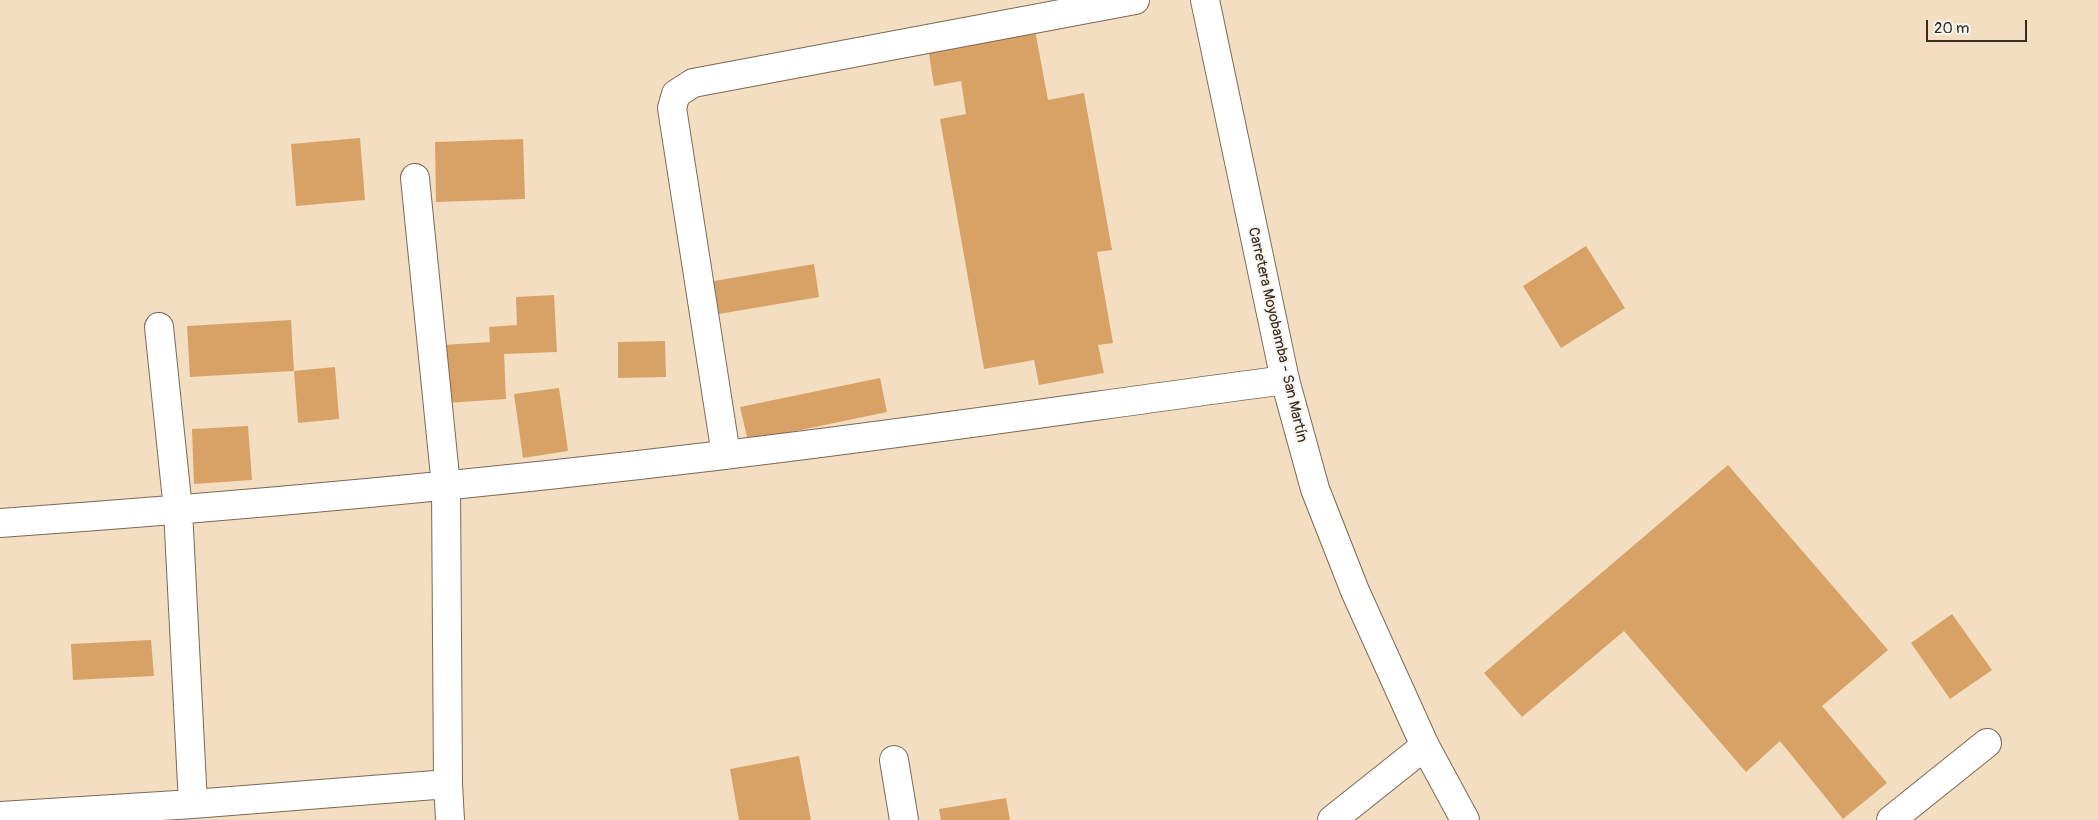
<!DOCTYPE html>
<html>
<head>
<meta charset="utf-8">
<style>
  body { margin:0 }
  #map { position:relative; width:2098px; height:820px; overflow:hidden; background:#f3dec2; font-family:Pangolin,sans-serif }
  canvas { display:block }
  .scale { position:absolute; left:1926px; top:20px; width:101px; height:22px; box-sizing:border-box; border:2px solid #3b2a1e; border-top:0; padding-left:6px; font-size:15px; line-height:18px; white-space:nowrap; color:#3b2a1e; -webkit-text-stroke:4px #f6f6f2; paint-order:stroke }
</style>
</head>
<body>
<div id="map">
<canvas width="2098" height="820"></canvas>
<div class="scale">20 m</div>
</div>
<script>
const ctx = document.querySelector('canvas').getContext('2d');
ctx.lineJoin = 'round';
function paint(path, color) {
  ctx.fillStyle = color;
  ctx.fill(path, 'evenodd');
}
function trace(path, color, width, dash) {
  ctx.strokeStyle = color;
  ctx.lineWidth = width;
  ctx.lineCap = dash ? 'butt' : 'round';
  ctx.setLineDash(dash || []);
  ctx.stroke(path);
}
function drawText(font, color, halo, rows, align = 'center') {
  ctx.font = font + ' Pangolin,sans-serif';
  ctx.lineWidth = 4.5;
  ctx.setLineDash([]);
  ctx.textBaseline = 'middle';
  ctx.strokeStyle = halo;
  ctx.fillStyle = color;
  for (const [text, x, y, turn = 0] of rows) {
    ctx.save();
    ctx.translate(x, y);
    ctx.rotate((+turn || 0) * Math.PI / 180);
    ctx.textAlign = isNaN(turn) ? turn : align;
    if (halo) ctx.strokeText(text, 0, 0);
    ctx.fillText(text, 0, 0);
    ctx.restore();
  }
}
paint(new Path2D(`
  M1035 30 1048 100 1084 93 1112 250 1097 252 1113 343 1098 345 1104 373 1039 385 1034 360 984 369 940 119 966 114 961 81 934 86 928 48Z
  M360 138 365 200 296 206 291 144Z
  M523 139 525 199 436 202 435 142Z
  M1586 246 1625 308 1561 348 1523 286Z
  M814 264 819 297 713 315 708 282Z
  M554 295 557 352 504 354 506 399 446 403 443 345 490 342 489 327 517 325 516 297Z
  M291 320 294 371 190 377 187 326Z
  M665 341 666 377 618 378V342Z
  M335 367 339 419 298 423 294 371Z
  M880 378 887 412 748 441 740 407Z
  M559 388 568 451 523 458 514 394Z
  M248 426 252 480 194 484 192 429Z
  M1728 465 1888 650 1822 706 1887 783 1843 819 1780 741 1746 772 1624 631 1522 717 1484 673Z
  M1952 614 1992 670 1950 699 1911 643Z
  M151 640 154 676 73 680 71 644Z
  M799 756 811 820H739L730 769Z
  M1006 798 1010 820H941L939 809Z`), '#d8a267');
const minor = new Path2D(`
  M415 178 446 486 448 784
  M159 327 178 510 193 804
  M726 455 672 108 676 94 693 83 1135 0
  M0 523C242 506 484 484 724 455 911 433 1098 405 1285 380
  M894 760 904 820
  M0 816 193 804 448 784 450 820
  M1332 820 1425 746
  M1891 820 1987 743`);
const major = new Path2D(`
  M1205 0 1285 380 1315 489 1355 591 1425 746 1465 820`);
trace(minor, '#7b6957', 30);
trace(major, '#7b6957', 30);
trace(minor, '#fff', 28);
trace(major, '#fff', 28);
drawText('15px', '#3b2a1e', '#f6f6f2', [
  ["Carretera Moyobamba - San Martín",1277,335,77]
]);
</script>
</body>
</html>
